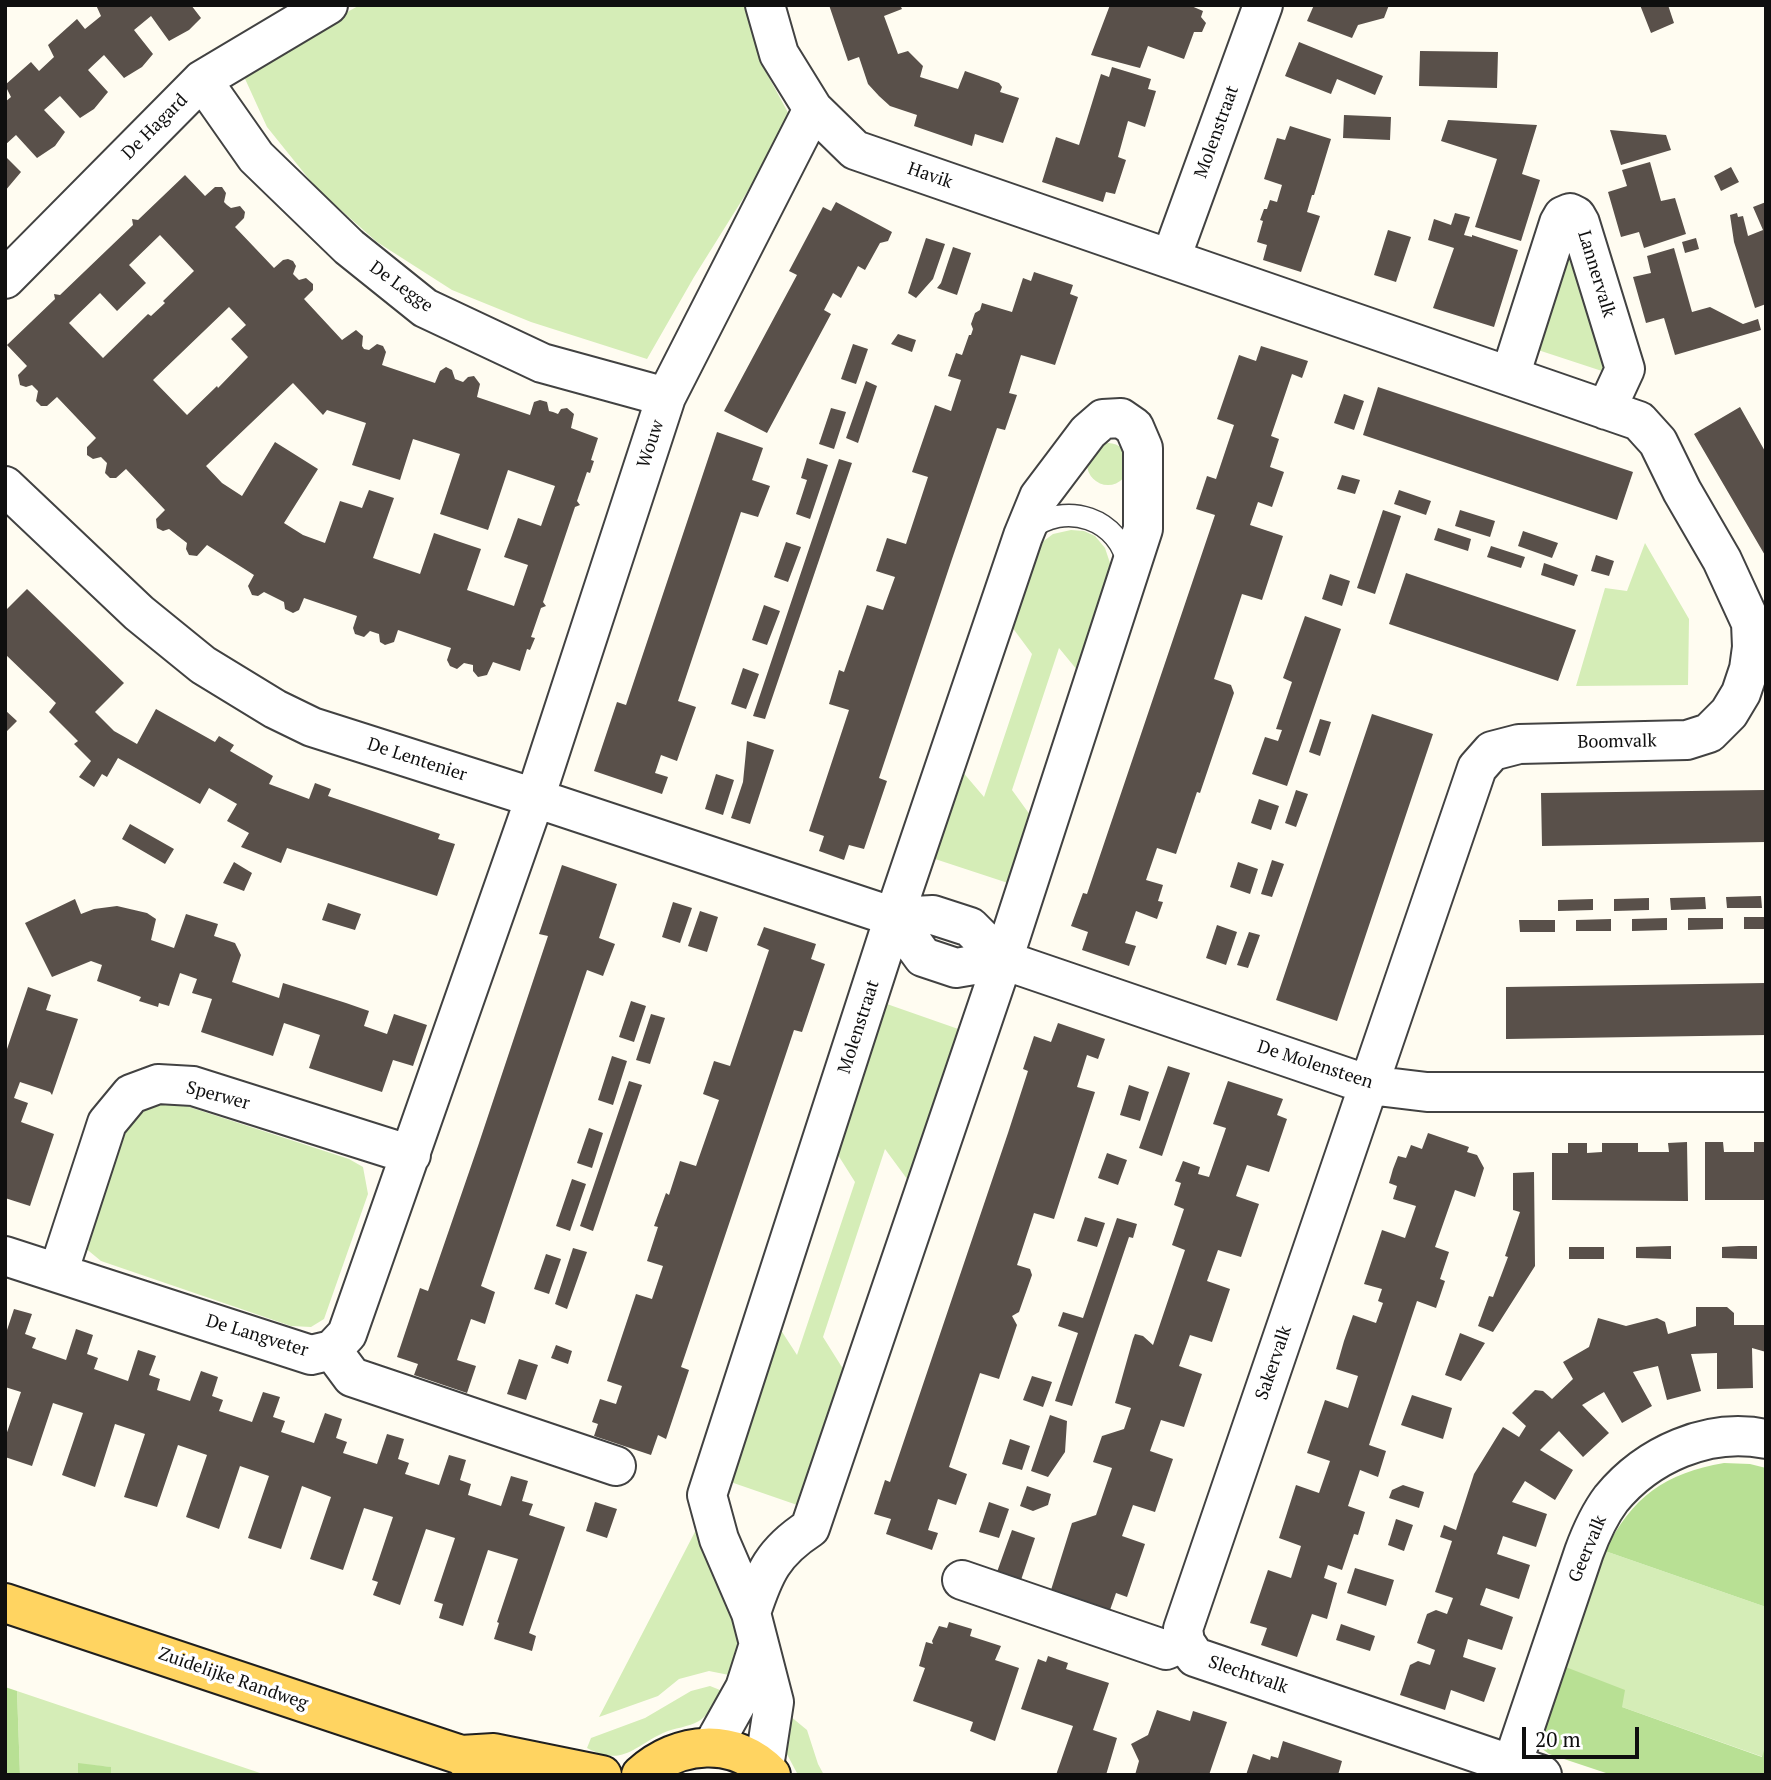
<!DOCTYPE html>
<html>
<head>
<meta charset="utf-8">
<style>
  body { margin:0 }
  #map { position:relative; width:1771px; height:1780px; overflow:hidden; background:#fffcf1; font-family:"PT Serif",serif }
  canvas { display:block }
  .frame { position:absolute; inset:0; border:7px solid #0f0f0f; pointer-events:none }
  .scale { position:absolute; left:1522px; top:1727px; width:117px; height:32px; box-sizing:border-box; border:4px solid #0f0f0f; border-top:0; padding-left:9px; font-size:21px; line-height:24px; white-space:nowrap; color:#0f0f0f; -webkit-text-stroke:5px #fff; paint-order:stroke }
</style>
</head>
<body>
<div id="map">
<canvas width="1771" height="1780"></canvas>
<div class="frame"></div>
<div class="scale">20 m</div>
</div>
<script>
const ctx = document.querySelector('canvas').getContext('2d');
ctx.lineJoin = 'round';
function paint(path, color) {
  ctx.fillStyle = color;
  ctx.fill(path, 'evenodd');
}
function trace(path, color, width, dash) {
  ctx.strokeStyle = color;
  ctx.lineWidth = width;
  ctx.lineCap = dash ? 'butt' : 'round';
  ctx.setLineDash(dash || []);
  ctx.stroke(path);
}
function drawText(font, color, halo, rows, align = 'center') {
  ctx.font = font + ' "PT Serif",serif';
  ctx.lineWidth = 7;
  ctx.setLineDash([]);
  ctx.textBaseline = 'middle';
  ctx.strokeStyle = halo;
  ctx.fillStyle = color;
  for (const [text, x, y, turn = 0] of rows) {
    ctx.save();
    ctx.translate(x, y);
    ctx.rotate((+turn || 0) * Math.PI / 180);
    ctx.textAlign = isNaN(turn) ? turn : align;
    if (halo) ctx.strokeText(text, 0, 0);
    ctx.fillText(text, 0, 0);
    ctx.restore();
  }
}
paint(new Path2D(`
  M360 5H746L766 72 792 120 694 277 647 359 531 322 452 290 377 242 317 189 267 127 241 70Z
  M1571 244 1608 373 1538 350Z
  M1087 464a21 21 0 1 1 42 0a21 21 0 1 1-42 0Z
  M1071 530 1084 531 1095 536 1105 548 1115 578 1082 676 1059 648 1012 790 1033 819 1011 884 932 858 961 770 984 797 1032 654 1009 623 1037 546 1053 534Z
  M1645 543 1689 619 1688 685 1576 686 1605 588 1627 591Z
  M884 1003 964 1031 910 1183 885 1149 823 1337 845 1372 803 1507 722 1479 775 1321 797 1355 855 1182 833 1147Z
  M177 1103 349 1159 363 1167 368 1194 324 1319 311 1327 291 1326 101 1261 84 1247V1216L132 1114 157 1105Z
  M698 1526C712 1562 751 1639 734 1676L709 1671 679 1679 658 1696 599 1717Z
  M1605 1551 1766 1607V1743L1763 1757 1622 1707 1563 1666Z
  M710 1686 725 1692C717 1701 710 1714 699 1721 689 1727 674 1728 663 1733 633 1747 623 1767 587 1748L591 1738 645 1718 691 1691Z
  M17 1691 266 1775H111L110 1767 78 1764V1775H20Z
  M790 1716 807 1730 818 1764 824 1775H798L781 1743Z`), '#d5edb7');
paint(new Path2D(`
  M1724 1463 1750 1464 1766 1468V1607L1605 1551C1632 1497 1665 1473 1724 1463Z
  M1563 1666 1625 1690 1622 1707 1762 1757 1766 1743V1775H1612L1549 1754 1541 1748V1729Z
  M5 1687 17 1691 20 1775H5Z
  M78 1763 111 1767V1775H78Z`), '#b8e094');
paint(new Path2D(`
  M96 5H191L201 18 189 30 169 41 151 16 134 30 153 54 142 67 124 78 104 55 88 70 108 92 94 109 80 118 60 96 44 110 65 132 55 146 37 158 16 135 5 145V102L11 97 5 85 31 62 39 71 54 57 48 45 77 19 85 29 101 16Z
  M829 5H900L902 9 884 16 898 54 908 51 923 66 920 77 958 89 965 71 999 83 1002 87 1000 92 1019 98 1003 143 975 134 972 146 914 126 917 115 890 106 879 96 868 84 859 57 848 61Z
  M1110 5H1189L1203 11 1201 17 1206 23 1202 32H1194L1184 59 1148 46 1140 68 1091 55Z
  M1314 5H1389L1384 18 1358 25 1352 38 1307 21Z
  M1640 5H1668L1674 23 1651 33Z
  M1299 42 1383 76 1375 95 1337 79 1331 94 1285 76Z
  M1420 51 1498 52 1497 88 1419 86Z
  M1112 67 1151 79 1148 89 1156 91 1145 127 1128 121 1118 157 1126 160 1115 194 1106 192 1103 202 1042 182 1056 137 1079 145 1101 74 1109 77Z
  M1344 115 1391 117 1390 140 1343 138Z
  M1448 120 1537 125 1522 174 1540 180 1521 241 1475 227 1497 159 1441 141Z
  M1290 126 1331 139 1314 195H1312L1307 212 1320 216 1301 272 1263 260 1267 245 1257 242 1263 221 1260 220 1264 209H1267L1270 200 1277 202 1282 185 1264 179 1277 138 1285 140Z
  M1610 130 1666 135 1671 150 1621 165Z
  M5 156 21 172 5 191Z
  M1650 162 1661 201 1675 198 1686 234 1644 248 1639 232 1621 237 1608 192 1627 186 1622 170Z
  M1731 167 1739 182 1721 191 1714 176Z
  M185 175 205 196 215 187H222L226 193 224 202 227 205 231 208 240 206 245 212 244 218 235 227 274 268 283 260 288 259 293 261 296 266 293 274 299 280 306 278 313 284V290L304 299 342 340 356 330 363 336 362 346 364 349 369 350 377 344 383 346 386 352 382 365 435 383 440 371 446 367 452 370 455 379 463 382 468 377 474 376 480 384 477 397 530 415 534 402 540 400 547 402 549 411 553 412 558 414 561 409 567 408 574 414 571 428 598 438 591 460 594 461 590 473 587 472 577 501 580 505 575 507 543 602 546 606 541 608 531 637 535 638 530 650 527 649 520 671 493 662 487 675 478 677 473 671V665L464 663 457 669 450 666 447 660 451 648 398 630 394 642 385 645 380 642 379 634 370 631 364 637 355 634 353 628 357 616 304 598 299 610 293 613 285 609 284 602 264 592 258 596 252 595 248 586 254 575 207 545 197 556 189 555 186 549 187 543 169 529 163 531 157 528 156 519 165 510 126 469 116 478H110L105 473 107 463 101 457 93 459 87 455V447L96 438 57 397 47 406H41L36 401 38 391 32 385 26 387 20 385 18 375 27 366 7 345 55 299 54 294 60 295 133 225 132 219 138 220ZM160 235 194 271 163 301 165 303 151 316 148 314 103 358 69 323 100 293 117 311 146 283 129 265ZM229 307 246 325 231 339 248 357 218 388 217 386 187 415 153 380ZM293 383 323 415 327 410 366 423 352 465 400 480 413 439 460 454 440 514 488 530 508 470 555 486 541 526 518 518 511 538 504 557 528 565 514 606 467 590 481 549 457 541 434 533 420 574 373 558 394 498 369 490 362 508 340 501 325 543 303 535 284 523 318 469 275 442 242 496 222 483 206 466Z
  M836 202 892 232 888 241 880 243 865 270 858 266 841 298 833 293 824 310 831 314 767 433 724 411 797 275 789 271 823 207 831 211Z
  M1766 202V304L1755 308 1734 242 1730 215 1737 213 1738 217 1743 216 1748 236 1763 230 1753 207Z
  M1455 213 1470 217 1464 235 1472 237V235L1518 250 1494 327 1433 308 1454 248 1428 240 1434 219 1451 225Z
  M1388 230 1411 237 1396 282 1374 275Z
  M926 238 945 244 933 279 916 298 908 293Z
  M1696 238 1699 249 1685 253 1682 242Z
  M953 247 971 253 957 295 937 288 941 283Z
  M1674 248 1692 312 1710 307 1743 324 1758 319 1761 330 1675 355 1664 318 1646 323 1633 277 1651 273 1647 256Z
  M1034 272 1073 285 1070 294 1078 297 1055 365 1021 355 1009 393 1017 395 1005 430 997 428 952 559 879 778 887 781 864 849 849 845 844 860 819 851 824 836 809 831 849 710 829 704 839 670 844 672 867 605 883 610 895 577 876 571 887 538 906 544 928 477 912 472 935 405 951 411 961 380 948 376 956 353 962 355 969 335H971L973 329 971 324 975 313 980 310 982 303 1012 312 1023 278 1031 281Z
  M898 334 916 340 912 352 891 344Z
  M853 344 868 349 856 384 841 379Z
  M1261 346 1308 361 1302 378 1292 374 1271 436 1279 439 1270 467 1284 472 1272 507 1258 502 1250 525 1283 536 1262 600 1242 594 1214 679 1231 685 1234 693 1200 793 1197 792 1176 854 1157 848 1146 880 1163 885 1158 901 1163 902 1157 919 1136 911 1125 943 1136 946 1129 966 1082 950 1088 932 1071 926 1083 893 1087 894 1215 515 1196 509 1207 476 1216 479 1234 425 1217 419 1239 355 1256 361Z
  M866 381 877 386 858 443 846 438Z
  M1378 387 1633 472 1617 520 1363 435Z
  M1344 394 1364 401 1354 430 1334 423Z
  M1740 407 1766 453V557L1694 434Z
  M831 408 846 412 834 449 819 444Z
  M717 432 763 448 752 480 770 486 758 517 741 512 678 701 696 707 677 761 661 755 655 773 668 777 662 794 594 771 617 702 626 705Z
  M807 458 828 465 810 519 796 514 807 480 801 478Z
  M839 459 852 463 765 719 753 716Z
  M1342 475 1360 480 1355 494 1337 489Z
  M1399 490 1431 501 1426 515 1394 504Z
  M1383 510 1401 516 1375 594 1357 588Z
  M1460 510 1495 521 1490 537 1455 526Z
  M1438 528 1471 539 1468 551 1434 540Z
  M1523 531 1558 543 1552 558 1518 546Z
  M786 542 801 547 788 582 774 577Z
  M1491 546 1525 557 1521 568 1487 557Z
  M1596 555 1614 561 1609 576 1591 571Z
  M1544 563 1578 575 1574 586 1541 575Z
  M1406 573 1576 630 1558 681 1389 624Z
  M1330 574 1350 581 1342 606 1322 599Z
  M27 589 124 683 95 712 114 731 137 744 156 709 215 742 219 736 234 745 230 751 273 776 269 784 309 799 315 783 331 789 328 796 440 834 438 839 455 844 437 896 287 848 281 863 241 847 249 833 227 821 237 804 209 788 200 804 118 758 107 777 102 774 94 787 79 777 91 761 74 744 78 741 49 712 56 703 5 654V611Z
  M764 605 780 611 767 645 752 640Z
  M1305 616 1341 629 1287 786 1252 774 1265 737 1278 741 1282 730 1276 729 1292 682 1283 678Z
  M743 668 759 674 746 709 731 704Z
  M5 710 17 721 5 733Z
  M1372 714 1433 734 1337 1021 1276 1000Z
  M1320 719 1331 722 1320 756 1309 752Z
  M747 741 774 750 750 824 731 818 743 782Z
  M716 774 734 780 723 815 705 809Z
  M1296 790 1308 794 1296 827 1285 823Z
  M1766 790V842L1542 846 1541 793Z
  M1259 799 1279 806 1271 830 1251 823Z
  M130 824 174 849 165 864 122 839Z
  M1272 860 1284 864 1272 897 1261 894Z
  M234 862 252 873 244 891 223 883Z
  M1238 862 1258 869 1250 894 1230 887Z
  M562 865 617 884 599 938 615 944 603 976 587 970 491 1256 481 1286 495 1292 485 1324 471 1319 457 1360 476 1366 467 1393 414 1375 418 1364 397 1357 420 1288 428 1291 478 1146 548 936 539 934Z
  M1761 896 1762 908H1727L1726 897Z
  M1705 897 1706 909 1671 910 1670 898Z
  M1649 898V910L1614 911V899Z
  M75 899 81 914 94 909 117 906 147 913 156 919 151 940 174 948 186 914 218 924 214 936 235 943 241 955 232 982 279 998 283 983 346 1003 369 1011 364 1026 387 1034 394 1014 427 1025 413 1066 393 1060 382 1092 309 1068 320 1035 284 1023 273 1056 201 1032 212 999 192 993 197 979 180 973 169 1006 159 1003 158 1007 139 1001 141 997 97 981 102 965 91 961 52 977 25 923Z
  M1593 899V910L1558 911V900Z
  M673 902 692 908 680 943 662 937Z
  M328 903 361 914 355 930 322 920Z
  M700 911 718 917 707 952 688 946Z
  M1744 917H1766V929H1744Z
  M1667 918V930L1632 931V919Z
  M1688 918H1723V929L1688 930Z
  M1611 919V931H1576V920Z
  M1519 920H1555V932H1520Z
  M1217 925 1237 932 1226 965 1206 958Z
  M764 927 816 944 811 959 825 964 802 1032 794 1030 681 1367 689 1370 666 1439 658 1435 651 1455 594 1436 598 1424 592 1422 600 1399 616 1404 622 1386 607 1381 636 1294 652 1299 663 1266 647 1261 658 1227 654 1226 666 1193 669 1195 680 1161 696 1166 719 1100 703 1094 714 1061 730 1066 769 950 757 945Z
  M1249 932 1260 935 1248 968 1237 965Z
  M1766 983V1035L1506 1039V987Z
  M28 987 51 995 46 1010 78 1019 52 1095 50 1092 20 1082 14 1098 28 1103 21 1122 54 1134 30 1206 5 1198V1055Z
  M631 1001 646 1006 634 1042 619 1037Z
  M651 1014 665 1018 650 1064 636 1060Z
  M1058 1023 1105 1039 1098 1059 1087 1055 1077 1087 1095 1092 1054 1219 1034 1213 1017 1265 1030 1269 1032 1275 1019 1312 1012 1316 1017 1325 999 1379 980 1373 949 1467 967 1474 956 1505 938 1499 928 1530 938 1533 932 1550 886 1534 891 1519 874 1514 885 1480 890 1482 1008 1133 1028 1071 1023 1069 1034 1036 1051 1042Z
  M612 1056 627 1061 613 1105 598 1100Z
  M1168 1066 1190 1073 1162 1156 1139 1148Z
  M629 1081 642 1085 593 1231 580 1226Z
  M1228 1081 1283 1099 1277 1115 1287 1119 1269 1172 1247 1165 1236 1196 1259 1204 1241 1257 1218 1250 1207 1281 1230 1289 1212 1342 1190 1335 1179 1366 1202 1374 1184 1427 1161 1420 1150 1451 1173 1459 1155 1512 1133 1505 1122 1536 1145 1544 1127 1597 1116 1593 1110 1610 1051 1590 1072 1523 1096 1515 1112 1468 1093 1462 1102 1436 1124 1429 1131 1408 1115 1403 1133 1339 1135 1334 1143 1336 1153 1345 1185 1250 1172 1245 1184 1209 1174 1205 1181 1183 1175 1181 1183 1161 1200 1167 1198 1174 1209 1177 1226 1128 1213 1124Z
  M1129 1085 1149 1092 1140 1121 1120 1115Z
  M589 1128 603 1133 592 1168 577 1163Z
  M1428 1133 1469 1147 1467 1152 1477 1155 1484 1168 1475 1197 1455 1190 1435 1247 1449 1252 1440 1279 1445 1281 1436 1308 1417 1301 1369 1445 1386 1451 1378 1477 1360 1470 1348 1506 1365 1512 1358 1535 1354 1534 1342 1570 1328 1565 1324 1578 1337 1583 1327 1619 1312 1614 1297 1657 1261 1645 1267 1628 1250 1623 1268 1570 1291 1578 1301 1546 1279 1538 1296 1485 1319 1493 1330 1461 1307 1453 1325 1400 1348 1408 1358 1376 1336 1369 1344 1341 1353 1315 1376 1323 1383 1303 1378 1301 1382 1289 1364 1284 1382 1230 1405 1238 1416 1206 1393 1199 1397 1186 1389 1183 1393 1169 1398 1156 1406 1158 1411 1145 1422 1149Z
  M1687 1142 1688 1201 1552 1200V1153H1568V1143H1587V1153L1602 1152V1143H1638V1152H1669L1668 1143Z
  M1705 1142H1723L1724 1152H1754V1142H1766V1200H1705Z
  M1107 1153 1127 1160 1118 1185 1098 1178Z
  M1534 1172 1535 1266 1493 1332 1478 1326 1489 1296 1493 1297 1508 1257 1505 1256 1520 1212 1513 1210V1173Z
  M572 1179 586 1184 570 1231 556 1226Z
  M1085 1217 1105 1223 1097 1247 1077 1241Z
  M1117 1218 1137 1224 1133 1238 1129 1237 1072 1406 1055 1401 1078 1333 1058 1326 1063 1312 1083 1318Z
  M1671 1246V1259L1636 1258V1247Z
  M1739 1246H1757V1259L1722 1258V1247Z
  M1569 1247H1604V1259H1569Z
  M573 1248 587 1252 567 1309 555 1304Z
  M546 1254 561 1259 549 1294 534 1289Z
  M1696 1307H1727L1734 1313V1325H1766V1352L1752 1348 1753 1388 1717 1389V1353L1691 1354 1701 1391 1667 1400 1658 1366 1633 1372 1652 1406 1622 1423 1604 1392 1582 1405 1609 1433 1583 1457 1559 1431 1540 1450 1573 1470 1555 1500 1525 1481 1512 1502 1547 1514 1536 1547 1503 1536 1497 1554 1530 1565 1519 1599 1486 1588 1480 1605 1513 1617 1502 1650 1468 1639 1463 1657 1496 1668 1484 1702 1451 1690 1445 1710 1400 1695 1410 1665 1418 1661 1430 1665 1435 1650 1417 1643 1427 1614 1436 1610 1447 1614 1453 1598 1435 1592 1452 1541 1440 1537 1444 1525 1456 1530 1474 1474 1503 1427 1519 1437 1526 1426 1512 1413 1535 1390 1543 1391 1552 1399 1573 1379 1563 1362 1589 1347 1598 1318 1626 1326 1657 1318 1665 1322 1668 1334 1696 1326Z
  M14 1309 32 1314 25 1334 36 1338 32 1348 66 1360 76 1329 93 1335 87 1354 98 1358 94 1369 128 1381 138 1350 156 1356 149 1375 160 1379 157 1390 190 1401 201 1371 218 1377 212 1396 223 1400 219 1411 252 1422 263 1392 280 1397 273 1417 285 1421 281 1432 314 1443 325 1413 342 1419 336 1438 347 1442 343 1453 377 1464 387 1434 404 1439 398 1459 409 1463 405 1474 439 1485 449 1455 466 1460 460 1480 471 1484 468 1495 501 1506 511 1476 528 1481 522 1501 533 1504 529 1515 565 1527 529 1633 536 1636 532 1651 494 1639 499 1623 497 1622 518 1559 488 1550 463 1626 439 1618 443 1604 434 1601 455 1538 426 1529 400 1605 373 1595 378 1582 372 1580 393 1517 364 1508 343 1570 310 1559 331 1497 302 1486 281 1549 248 1538 269 1476 240 1466 219 1529 186 1517 207 1455 178 1445 157 1507 124 1497 145 1434 115 1424 95 1487 62 1475 83 1413 53 1403 32 1466 5 1457V1438L21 1392 5 1387V1336Z
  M1460 1333 1485 1343 1461 1381 1445 1375Z
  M556 1345 572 1351 568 1364 551 1358Z
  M519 1359 538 1365 526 1400 507 1394Z
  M1032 1376 1052 1382 1043 1407 1023 1400Z
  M1412 1395 1452 1408 1443 1439 1401 1425Z
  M1050 1415 1067 1421 1065 1452 1048 1477 1031 1471Z
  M1010 1439 1030 1446 1022 1470 1002 1464Z
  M1403 1485 1424 1492 1419 1508 1389 1498 1392 1490Z
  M1027 1486 1051 1494 1048 1505 1033 1511 1020 1506Z
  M595 1502 617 1509 607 1538 586 1531Z
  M989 1502 1009 1509 999 1538 979 1532Z
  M1396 1519 1413 1525 1404 1551 1388 1545Z
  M1012 1530 1035 1538 1021 1580 997 1572Z
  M1355 1568 1394 1580 1386 1606 1347 1593Z
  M949 1622 972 1629 970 1636 1001 1646 995 1660 1019 1668 995 1741 970 1731 973 1722 913 1701 925 1668 919 1666 926 1642 933 1644 932 1641 939 1626 947 1628Z
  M1341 1624 1375 1636 1370 1651 1336 1640Z
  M1048 1656 1068 1663 1066 1669 1109 1683 1093 1730 1117 1738 1106 1775H1056L1073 1726 1021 1709 1038 1659 1046 1662Z
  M1157 1710 1190 1721 1193 1711 1227 1722 1209 1775H1135L1139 1761 1131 1744 1148 1735Z
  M1283 1741 1342 1761 1338 1775H1246L1253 1754 1270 1760 1271 1756 1278 1758Z`), '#59504a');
const lane = new Path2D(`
  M1028 531C1064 499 1122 519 1128 567`);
const street = new Path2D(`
  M765 5 779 54 813 109 855 150 1639 421 1658 442 1682 491 1722 560 1751 623 1752 647 1749 669 1741 693 1729 713 1709 733 1687 740 1519 744 1492 751 1477 768 1183 1629 1185 1642
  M202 80 256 157 349 247 425 308 542 363 666 397
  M1171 258 1263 5
  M5 279 202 80 328 5
  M1510 376 1559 223 1563 216 1570 213 1576 216 1580 223 1625 369 1606 410
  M5 486 139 613 203 665 275 709 312 727 535 798 894 917 933 915 970 927 1003 960 1369 1085 1427 1092H1766
  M894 917 923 957 956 968 1003 960
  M5 1256 311 1355 332 1350 352 1377 616 1466
  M58 1273 107 1123 131 1094 158 1084 193 1086 411 1155
  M332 1350 347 1334 535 798 666 397 813 109
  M962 1580 1166 1650 1185 1642 1195 1657 1542 1775
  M751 1613C764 1573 773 1552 810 1528L1003 960 1143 529V448L1134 427 1121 418 1103 419 1088 432 1039 497 1023 536 894 917 707 1495 719 1539 751 1613 774 1702 764 1767
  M712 1747 745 1688 759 1644
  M1512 1765 1584 1552C1591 1533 1599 1515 1611 1499 1647 1455 1708 1427 1766 1439`);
const primary = new Path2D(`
  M5 1603 461 1755 483 1775
  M461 1755 494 1753 602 1775
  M641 1775C678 1741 735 1736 771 1775`);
trace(lane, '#424242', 24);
trace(street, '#424242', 42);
trace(primary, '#202020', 42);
trace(lane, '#fff', 21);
trace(street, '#fff', 38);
trace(primary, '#ffd461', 38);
drawText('18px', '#0f0f0f', '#fff', [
  ["De Hagard",155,127,-45],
  ["Molenstraat",1217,132,-70],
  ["Havik",930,176,19],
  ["Lannervalk",1596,274,73],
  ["De Legge",401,287,36],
  ["Wouw",651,444,-72],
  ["Boomvalk",1617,742,-1],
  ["De Lentenier",417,760,18],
  ["Molenstraat",859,1027,-72],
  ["De Molensteen",1315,1065,18],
  ["Sperwer",218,1096,15],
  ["De Langveter",257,1336,17],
  ["Sakervalk",1274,1363,-71],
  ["Geervalk",1588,1549,-67],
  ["Slechtvalk",1248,1675,19],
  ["Zuidelijke Randweg",233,1679,19]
]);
</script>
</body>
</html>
